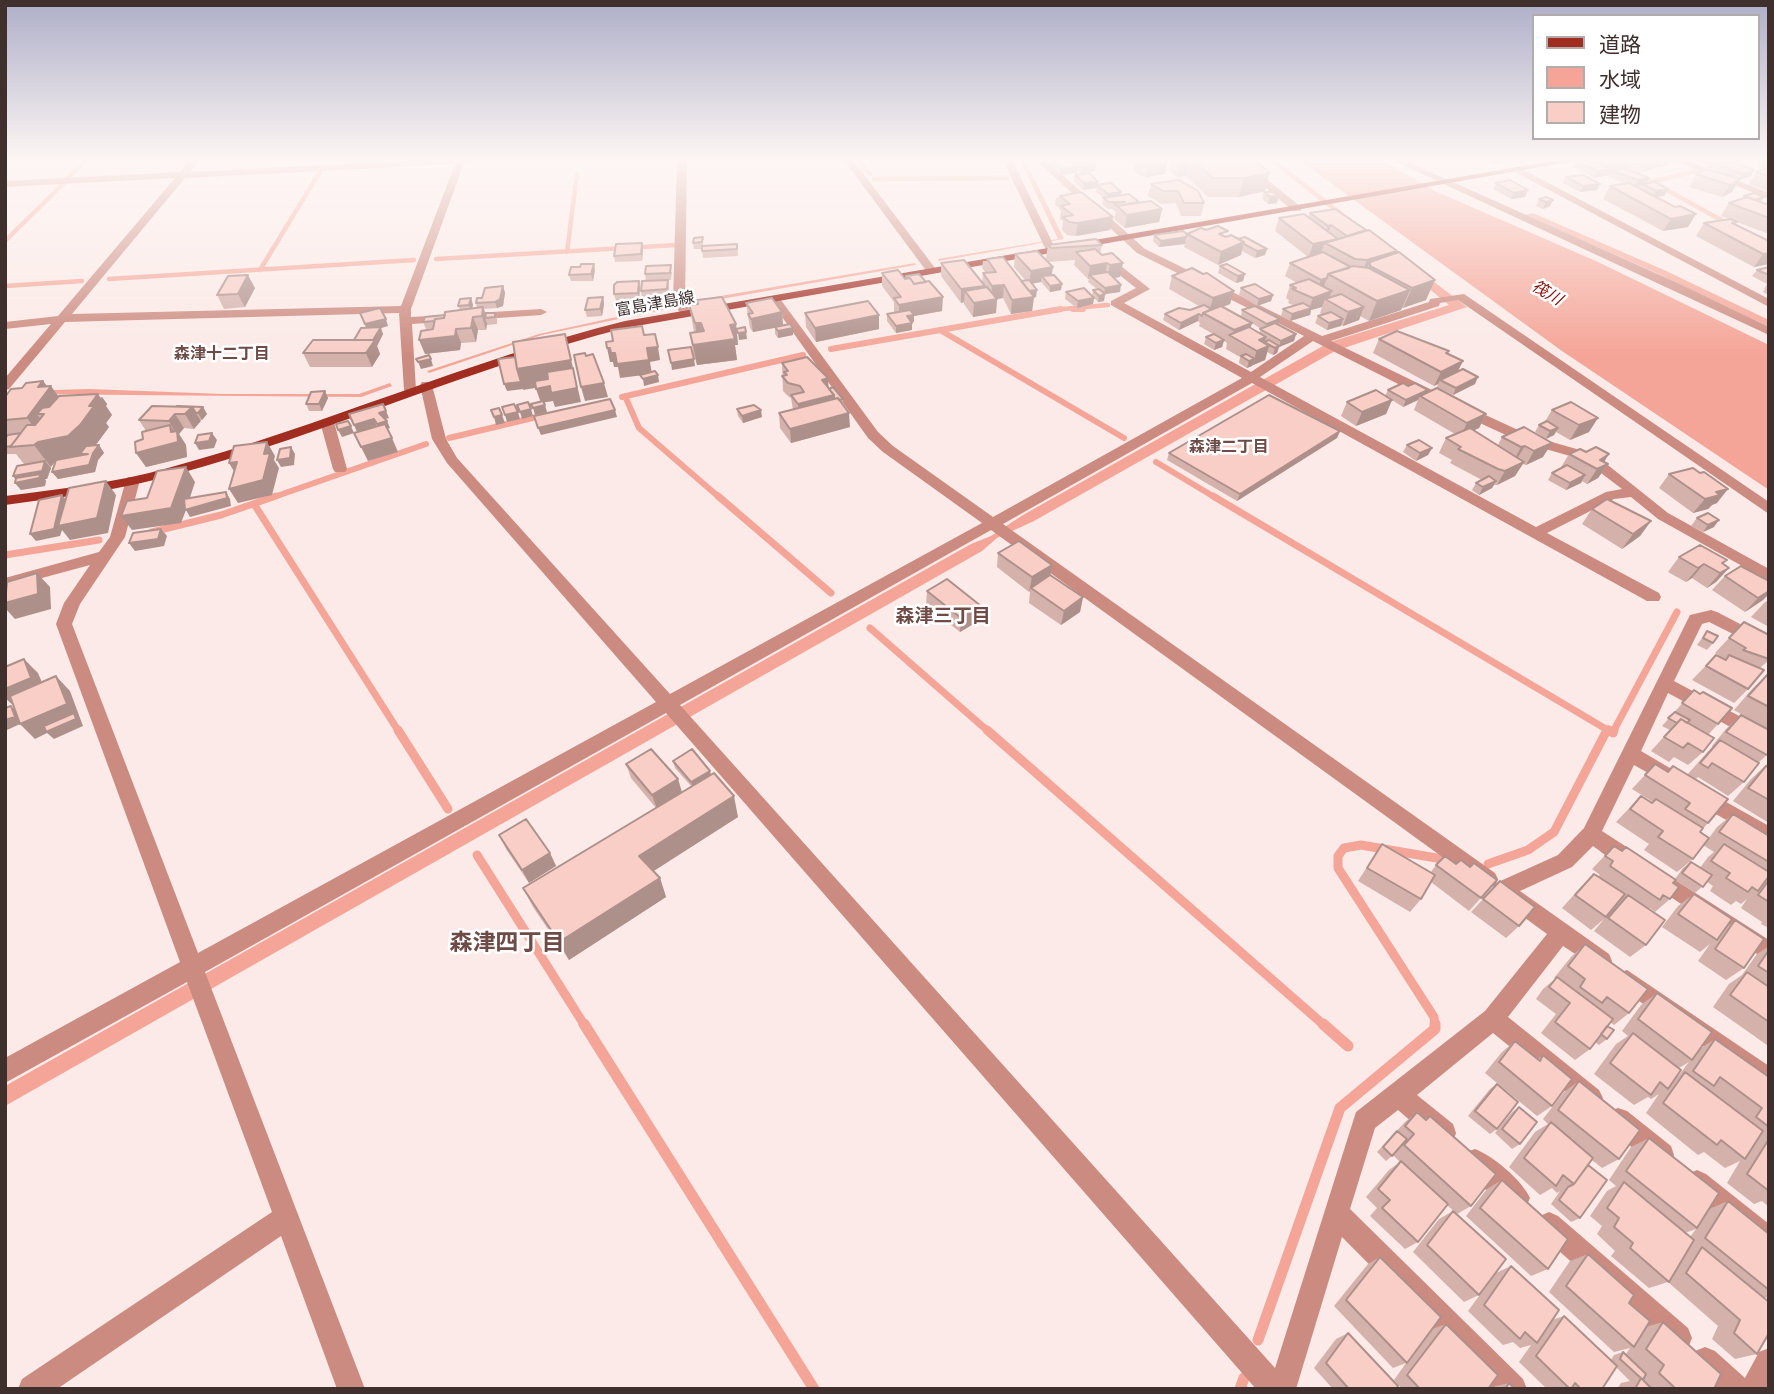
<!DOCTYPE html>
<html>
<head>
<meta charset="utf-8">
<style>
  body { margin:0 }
  #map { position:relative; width:1774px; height:1394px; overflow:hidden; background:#fbeae7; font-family:"Playfair Display","Noto Sans JP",serif }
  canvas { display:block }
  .frame { position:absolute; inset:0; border:7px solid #3f302d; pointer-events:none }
  .legend { position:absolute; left:1532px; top:14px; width:228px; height:126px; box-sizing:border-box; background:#fff; border:2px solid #b2acab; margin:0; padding:9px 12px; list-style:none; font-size:21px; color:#3f302d }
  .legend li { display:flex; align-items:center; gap:14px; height:35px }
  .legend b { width:35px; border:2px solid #b2acab }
</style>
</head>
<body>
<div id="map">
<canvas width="1774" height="1394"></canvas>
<div class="frame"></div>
<ul class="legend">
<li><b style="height:9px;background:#a12d21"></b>道路</li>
<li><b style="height:19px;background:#f4a597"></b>水域</li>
<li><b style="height:19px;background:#f8cec7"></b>建物</li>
</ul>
</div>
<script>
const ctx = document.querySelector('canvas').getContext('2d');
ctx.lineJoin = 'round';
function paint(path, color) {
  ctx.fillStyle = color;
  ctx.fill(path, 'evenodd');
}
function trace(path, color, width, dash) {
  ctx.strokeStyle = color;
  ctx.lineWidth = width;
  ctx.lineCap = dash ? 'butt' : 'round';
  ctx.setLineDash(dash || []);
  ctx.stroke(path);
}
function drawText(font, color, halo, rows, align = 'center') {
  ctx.font = font + ' "Playfair Display","Noto Sans JP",serif';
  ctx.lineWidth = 5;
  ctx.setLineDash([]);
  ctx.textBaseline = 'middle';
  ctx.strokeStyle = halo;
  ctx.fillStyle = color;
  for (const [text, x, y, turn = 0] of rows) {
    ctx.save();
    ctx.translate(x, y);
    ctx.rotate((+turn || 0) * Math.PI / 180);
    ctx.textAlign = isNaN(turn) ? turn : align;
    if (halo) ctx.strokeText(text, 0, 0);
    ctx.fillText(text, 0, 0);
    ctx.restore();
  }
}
paint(new Path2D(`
  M1020 160H1025L1064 239 939 261 938 259 1058 239Z
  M1299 160H1382L1435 191 1598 262 1769 345V490L1562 351Z
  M1337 208 1467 307 1335 351 1034 521 997 538 982 551 5 1106V1086L971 544 991 536 1023 515 1330 342 1449 305 1331 209Z
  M1533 213 1664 270 1769 320V327L1654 272 1525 215Z
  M915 263 916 265 692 304 691 301Z
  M671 305 672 308 542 335 429 373 427 371 539 334Z
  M390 383 392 386 361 397 14 394 17 391 89 389 223 394H359Z`), '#f4a597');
trace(new Path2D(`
  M859 160 870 174
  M1272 160 1341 214
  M1613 160 1730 225
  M1708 168 1738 160
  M67 179 86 160
  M874 179 1007 178
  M1652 182 1696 171
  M5 241 63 184
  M567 252 577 174
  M436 259 676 245
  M260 270 321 170
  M109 279 414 260
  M5 286 82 281
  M1051 310 1108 305`), '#f4a597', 4.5);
trace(new Path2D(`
  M1073 309H1083
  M940 330 1124 438
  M831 349 1061 309
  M625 396 639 428 720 498
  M622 397 803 355
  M449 438 545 415
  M1156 462 1216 498
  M271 498 426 444`), '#f4a597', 6);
trace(new Path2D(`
  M718 496 831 593
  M1213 496 1611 732
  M254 504 399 732
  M152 532 221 515 276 496
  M5 555 99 540
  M870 628 989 732
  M1606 732 1608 729
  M1613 732 1677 612`), '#f4a597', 7);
trace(new Path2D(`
  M398 730 448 809
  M987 730 1325 1026
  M1609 730 1613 733 1614 730
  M477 855 585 1026
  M1488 864 1528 850 1554 832 1607 730
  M1435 1026 1434 1017 1338 868V856L1344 848 1361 845 1448 860`), '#f4a597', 9);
trace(new Path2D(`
  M584 1024 814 1389
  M1323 1024 1348 1046
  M1258 1340 1340 1108 1435 1029V1024
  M1240 1389 1244 1378`), '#f4a597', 11);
paint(new Path2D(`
  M190 160H199L190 172 418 160H483L464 163 411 309V317L541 309 547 312 541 315 412 324 416 390 410 394 404 390 399 313 65 322 9 389 5 390V378L51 324 5 329V322L58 316 175 178 5 187V181L180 172ZM455 164 401 306 72 314 185 178Z
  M677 160H687L685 302 692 314 686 317 682 316 673 302Z
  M844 160H853L935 268V272H927Z
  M1003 160H1012L1056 250 1055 252 1046 250Z
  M1036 160H1046L1145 249 1322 336 1429 302 1430 299 1464 294 1769 502V514L1458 300 1440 303 1439 306 1331 341 1434 391V397H1424L1313 341 1260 377 1536 527 1606 492 1622 489 1584 460 1521 442 1456 412V406H1466L1531 436 1594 454 1668 513 1769 569V581L1658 519 1631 497 1614 499 1547 533 1659 593 1661 597 1659 601H1647L1252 383 1003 524 1495 873 1498 879 1496 883 1558 855 1584 828 1690 615 1711 610 1717 612 1769 639V652L1709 622 1702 624 1674 681 1769 732V748L1668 693 1641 751 1680 774 1682 779 1680 784 1673 787 1634 765 1602 831 1639 855 1642 861 1639 867C1624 873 1605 854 1593 846L1572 867 1520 891 1609 954 1612 961 1609 968 1601 971 1563 946 1508 1017 1599 1090 1603 1098 1599 1106 1591 1110 1583 1106 1493 1033 1417 1095 1453 1124 1456 1133 1453 1142 1444 1145 1435 1142 1398 1110 1375 1128 1350 1209 1523 1379 1527 1389H1493L1342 1237 1296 1389H1256L666 713 205 972 365 1389H337L281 1236 57 1389H18L22 1379 272 1212 187 982 5 1083V1058L180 962 56 624 64 603 90 565 5 588V578L99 552 110 537 126 480 128 477H138L140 480 125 537 80 604 72 624 198 953 656 702 447 463 432 439 420 385 422 382H430L432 385 446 439 457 458 670 694 982 523 883 452 868 438 770 300V296H778L878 432 893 446 993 517 1242 378 1111 305V301L1136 288 1099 259V255H1107L1150 289 1124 303 1251 372 1304 336 1137 253ZM991 530 1481 885 1488 888 1494 886 1492 890 1495 896 1503 899 1506 904 1547 934 1485 1011 1356 1112 1275 1368 680 705Z
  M1233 160H1243L1301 207V211H1293Z
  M1392 160H1404L1682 285 1769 327V335Z
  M1673 160H1686L1769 193V199Z
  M1520 168 1769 299V307L1517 173 1515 171Z
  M327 418 334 422 347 469 345 472H335L333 469 320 422Z
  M1703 789 1769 826V844L1696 803 1693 797 1696 791Z
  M1658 869 1769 940V962L1651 884 1648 878 1651 872Z
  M1627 970 1769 1066V1092L1619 987 1616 980 1619 973Z
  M1618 1108 1627 1111 1671 1146 1674 1155 1671 1164 1662 1167 1653 1164 1609 1129 1606 1120 1609 1111Z
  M1475 1149C1493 1156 1522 1180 1530 1198L1526 1207 1517 1211C1499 1203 1470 1179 1463 1161L1466 1152Z
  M1697 1170 1706 1174 1769 1224V1254L1760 1250 1688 1192 1684 1183 1688 1174Z
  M1549 1212 1558 1216 1688 1328 1692 1338 1688 1348 1678 1352 1668 1348 1540 1234 1536 1225 1540 1216Z
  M1705 1347 1715 1351 1745 1378 1759 1352 1769 1348V1389H1715L1695 1371 1691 1361 1695 1351Z`), '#cc8b80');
paint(new Path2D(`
  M1558 160H1580L625 328C473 367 329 433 177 474 121 490 63 497 5 505V496C60 489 115 483 168 468 323 426 469 360 625 321Z`), '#a12d21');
paint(new Path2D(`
  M1051 160H1080V163L1096 165 1095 171 1081 173 1077 170V173L1060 175 1050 165Z
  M1127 160H1165V174L1146 177 1139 175 1134 170V166L1132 163Z
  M1171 160H1255L1265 191 1239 197H1208L1186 176 1177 177 1169 170Z
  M1486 160H1503L1502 163 1494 164Z
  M1593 160H1671L1669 165 1655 168H1654L1653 169 1642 172 1628 166 1626 169 1646 183 1668 189 1664 196 1655 197 1688 227 1663 231 1603 199 1610 186 1627 184 1609 177 1610 175 1594 178 1573 167 1576 161 1593 162Z
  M1696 160H1727L1726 162 1711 166Z
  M1761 160H1769V192L1749 184 1756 172 1765 169 1757 166Z
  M1719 165 1754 170 1751 176 1739 180 1732 192 1722 197 1689 187 1696 174 1727 175 1715 171Z
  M1075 175 1098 182V185L1139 202 1162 209 1159 222 1125 228 1114 219 1116 212 1113 210V209H1108L1102 204 1104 198 1096 192 1097 188 1083 190 1074 181Z
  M1566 177 1597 190 1580 192 1563 183Z
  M1179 180 1204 203 1201 216H1181L1176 203 1161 204 1148 196 1151 184Z
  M1496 183 1528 190 1525 197 1511 199 1493 189Z
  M1264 192 1279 196 1277 203 1268 204 1262 199Z
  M1060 196 1110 230 1076 236 1067 235 1062 230 1063 221 1060 219 1061 211 1055 204 1056 198 1059 197Z
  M1744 196 1764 197 1761 202 1769 205V233H1766L1734 221 1737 222 1735 225 1769 241V264L1754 267 1696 236 1704 223 1730 219 1721 216 1729 203 1742 199Z
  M1539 199 1553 200 1550 206 1543 209 1536 206Z
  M1310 213 1396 253 1426 300 1402 308 1401 310 1369 321 1360 316 1359 320 1343 326 1341 325 1327 330 1315 323 1318 316 1323 315 1320 313 1322 307 1311 310 1310 315 1290 321 1281 316 1283 309 1295 306 1288 303 1289 300 1286 298 1290 285 1297 283 1285 276 1290 263 1308 257 1275 231 1279 218 1308 217Z
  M1206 230 1226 237 1231 235 1265 255 1255 258 1242 251 1241 255 1218 265 1184 247 1185 244 1159 247 1153 241 1154 235 1187 234Z
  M703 237V246L737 244 738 256 703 258 702 249H694L693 243Z
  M642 243 643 250 642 261 615 262 614 256Z
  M1048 245H1102L1100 254 1120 277 1114 278 1120 292 1105 294 1104 301 1098 302 1094 298 1093 304 1077 308 1065 299 1066 292 1092 296 1093 290 1097 289 1088 282 1089 279H1088L1074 265 1075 260 1049 262 1046 258Z
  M1015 254 1052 275 1062 284 1061 290 1050 292 1041 282 1032 284 1036 297H1034L1032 311 1011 314 1003 298 997 299 996 313 973 317 964 304V302L961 303 941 276V263L982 283 983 273H986L982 268 983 261H987V259L1021 281 1025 280 1014 267Z
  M1220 266 1245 274 1243 281 1236 283 1218 273Z
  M1769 267V295L1763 292 1765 289H1764L1767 284 1752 276 1757 270Z
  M595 270 593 281H571L569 275Z
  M672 272 671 280H668L669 287V296L642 297 641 291 646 281 645 274Z
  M882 273 905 279 906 276 942 311 914 316V322H912V330L896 333 887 321V314L894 313V302L882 286Z
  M1172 276 1234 291 1230 304 1223 307 1241 317 1242 310 1278 325 1296 334 1294 341 1279 347 1277 353 1273 355 1267 352 1265 360 1247 368 1239 363 1240 357 1226 349 1227 343 1224 341 1222 347 1214 350 1204 344 1206 337 1213 334 1199 326 1200 323 1198 321 1179 330 1163 320 1165 314 1190 310 1199 306 1169 289ZM1252 323 1261 329 1259 333 1250 328Z
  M639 281 640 288 639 300 616 301 614 294Z
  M503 286 505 293 503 306 497 308 484 309 486 315 495 313 497 319V324L487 325V324L486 330H478L476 342 461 343 460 350 425 354 433 328 426 329 423 322 460 310 458 306 471 298 473 305 472 308H477L476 303 482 298Z
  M255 288 245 307 224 309 217 295Z
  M1241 288 1273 295 1271 301 1257 306 1239 295Z
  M603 297 604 304 602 316 587 317 585 310Z
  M746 303 782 312 783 325 793 335 778 338 775 334V328L753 332 750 328Z
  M689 305 736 324 738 345H735L737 360 697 365 693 353 690 333 694 332Z
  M360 313 388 326 381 328 383 334 377 346 380 354 372 367H310L303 353 354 340 366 328Z
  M805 313 879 329 816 342 806 327Z
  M1379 339 1449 351 1448 354 1458 371 1475 384 1453 395 1437 387 1438 384 1434 386 1373 353Z
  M782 363 828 378V388L843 399V405L850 427 791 443 780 428 779 413 793 410 791 398 789 397 783 391Z
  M43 381 47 386 58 396 98 394 100 397H102L107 404 106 406 112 415 106 423 109 427 95 446 99 445 104 453 98 460 95 472 58 479 52 472 55 463H54L50 467 51 468 47 479H45L46 481 45 486 21 490 15 483 16 480 13 476 24 464 16 454H5V438L7 435H5V397L22 388Z
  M1408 386 1428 390 1426 393 1486 414 1479 428 1474 430 1498 445 1502 437 1524 427 1543 457 1526 465 1523 464 1515 476 1497 485H1494L1492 488 1479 495 1472 490 1476 483 1482 480 1450 463 1452 460 1439 453 1446 438 1455 434 1414 410 1418 400 1403 407 1392 400 1386 414 1356 426 1341 416 1347 402 1385 396 1388 390Z
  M325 391 328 398 322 411H309L306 404Z
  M203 407 207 414 202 420H200L194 429 184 428 179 434 186 445 187 457 146 467 136 453 143 439 146 431 139 420Z
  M737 409 762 417 743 423 738 416Z
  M1552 410 1589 432 1570 440 1556 432 1554 435 1546 439 1535 432 1539 425 1544 423Z
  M1340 431 1337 438 1237 501 1167 460 1169 453Z
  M1407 445 1432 448 1428 455 1416 461 1403 452Z
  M1569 454 1605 462 1608 464 1598 478 1587 484 1582 481 1581 483 1566 490 1548 480 1552 473 1560 469Z
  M1669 474 1717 503 1712 505 1708 509 1693 513 1659 488Z
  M1592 509 1651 521 1640 536 1622 549 1582 524Z
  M1697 518 1714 527 1703 532 1691 526Z
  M998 553 1050 576 1083 597 1080 612 1061 625 1029 603 1030 591 1029 592 997 567Z
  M1679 557 1727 560 1723 564 1729 568 1716 582 1707 588 1692 578 1686 582 1668 572Z
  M1725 576 1763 600 1745 612 1712 590Z
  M927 591 980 620 960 632 926 605Z
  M1769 600V627L1751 617 1765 602Z
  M1744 622 1769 635V660L1760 668 1748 689 1734 703 1692 680 1716 655 1725 660 1726 659 1715 653Z
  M1707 631 1713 643 1707 650 1697 645Z
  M1769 673V730L1734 710 1753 688Z
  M1694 690 1718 724 1708 735 1703 752 1688 765 1674 757 1669 762 1651 751 1670 730 1662 726Z
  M1741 715 1769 753 1759 762 1744 782 1728 796 1698 777 1695 780 1708 823 1700 832 1709 838 1717 827 1733 814 1769 836V928L1761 924 1762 922 1741 908 1747 899 1741 904 1736 901 1731 905 1710 891 1713 886 1707 882 1695 893 1675 880 1673 883 1670 899 1655 912 1650 908 1648 909 1646 945 1630 957 1594 931 1604 919 1591 930 1562 908 1581 887 1594 874 1598 876 1600 875 1592 869 1614 846 1675 879 1683 868 1691 862 1700 868 1708 857 1714 852 1703 845 1693 859 1677 872 1644 850 1649 844 1616 822 1641 796 1652 803 1653 802 1632 789 1655 764 1667 772 1687 775 1712 747V746L1726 729Z
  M673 761 711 774 738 817 653 871 660 878 666 897 569 960 533 907 523 888 656 808 631 778 626 764 678 779 682 792 691 786 675 768Z
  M1769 762V823L1733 801 1751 779 1764 767Z
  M499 835 550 853 556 866 529 883 506 849Z
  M1382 844 1431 872 1436 865 1456 864 1470 867 1497 880 1469 911 1431 882 1421 899 1410 912 1358 881Z
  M1500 881 1519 926 1506 938 1471 912Z
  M1694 894 1726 928 1735 920 1744 968 1726 980 1698 961 1710 944 1700 952 1662 927 1678 906Z
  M1585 944 1629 1013 1614 1025 1610 1022 1607 1026V1039L1599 1045 1595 1042 1590 1049 1575 1060 1541 1033 1556 1014 1536 999 1543 989 1555 979 1554 978 1571 957Z
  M1769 946V1044L1767 1045 1713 1007 1729 984 1742 975 1757 954Z
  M1657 993 1701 1048 1715 1039 1769 1077V1207L1762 1201 1754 1204 1727 1183 1740 1161 1725 1168 1704 1152 1698 1155 1646 1113 1659 1094 1651 1099 1648 1097 1634 1105 1594 1074 1616 1044 1628 1036 1622 1031 1641 1005ZM1689 1062 1679 1075 1676 1078 1679 1068Z
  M1515 1041 1538 1059 1543 1055 1552 1106 1537 1116 1485 1073 1502 1052Z
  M1579 1081 1619 1159 1602 1168 1592 1160 1588 1165 1580 1218 1571 1222 1551 1204 1560 1191 1557 1193 1552 1188 1540 1195 1509 1167 1535 1132 1548 1124 1543 1119 1564 1092Z
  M1497 1084V1129L1490 1134 1468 1116 1490 1089Z
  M1519 1107 1520 1144 1512 1149 1495 1133 1512 1112Z
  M1417 1112 1425 1119 1430 1116 1471 1206 1457 1214 1447 1205 1418 1242 1405 1249 1370 1216 1377 1208 1366 1197 1389 1170 1400 1162 1393 1155 1386 1161 1377 1152 1405 1122Z
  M1649 1138 1709 1209 1728 1201 1769 1234V1297L1764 1298 1757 1354 1735 1359 1712 1339 1718 1326 1668 1282 1649 1288 1611 1256 1615 1251 1597 1234 1602 1226 1590 1216 1607 1191 1616 1186 1609 1180 1631 1147ZM1696 1229 1690 1237 1685 1233Z
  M1502 1180 1548 1269 1531 1276 1466 1216 1487 1189Z
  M1453 1211 1479 1295 1464 1302 1413 1252 1439 1219Z
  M1588 1254 1629 1303 1646 1327 1663 1322 1717 1389H1617L1621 1383 1630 1381 1616 1367 1602 1389H1547L1519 1362 1531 1345 1520 1348 1513 1342 1503 1345 1468 1311 1496 1273 1511 1266 1552 1320 1564 1316 1611 1360 1614 1355 1623 1352 1626 1354 1630 1348 1614 1352 1549 1292 1570 1261Z
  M1380 1257 1432 1329 1446 1324 1488 1389H1402L1394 1380 1406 1363 1393 1368 1334 1306 1368 1264Z
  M1348 1333 1396 1389H1333L1314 1368 1336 1339Z
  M1509 1383 1515 1389H1491L1492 1387Z`), '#d5b1ab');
paint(new Path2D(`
  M1180 160H1190L1186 176 1177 177Z
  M1495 160H1503L1502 163 1494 164Z
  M1631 160 1625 172 1613 171 1610 175 1616 163Z
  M1660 160H1671L1669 165 1655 168Z
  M1714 160H1727L1726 162 1711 166Z
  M1081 161 1080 166 1077 163V173L1060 175 1061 169 1072 162Z
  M1168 162 1165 174 1146 177 1149 164Z
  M1657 163 1653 169 1642 172 1646 166Z
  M1096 165 1095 171 1081 173 1082 167Z
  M1612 169 1609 175 1594 178 1598 171Z
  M1754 170 1751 176 1739 180 1732 192 1722 197 1730 185 1739 180 1743 174Z
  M1270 173 1265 191 1239 197 1244 178Z
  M1649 178 1645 184H1643V185L1634 187 1638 180Z
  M1098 182 1097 188 1083 190 1084 183Z
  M1600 184 1597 190 1580 192 1583 186Z
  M1668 189 1664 196 1653 197 1656 191Z
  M1528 190 1525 197 1511 199 1514 193Z
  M1121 192 1120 199 1107 201 1108 194Z
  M1279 196 1277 203 1268 204 1270 197Z
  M1553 200 1550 206 1543 209 1546 202Z
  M1162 209 1159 222 1125 228 1127 215Z
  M1696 214 1688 227 1663 231 1671 219Z
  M1113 217 1110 230 1076 236 1078 223Z
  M1331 225 1327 238 1324 239 1328 226Z
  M1186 237 1185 244 1159 247 1161 241Z
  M1339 240 1325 243 1320 255 1309 257 1313 244Z
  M1244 242 1241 255 1218 265 1221 252Z
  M642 243 643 250 642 261 641 254Z
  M1267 249 1265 255 1255 258 1257 251Z
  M1397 251 1389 271 1370 262 1363 279 1359 280 1367 260Z
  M1769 251V264L1754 267 1763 254Z
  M1107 263 1105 276 1089 275V279H1088L1090 266Z
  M1123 263 1120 277 1107 279 1110 265Z
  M594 264 595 270 593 281 591 274Z
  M1053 267 1051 281 1042 276 1041 282 1029 284 1031 271Z
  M1245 274 1243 281 1236 283 1238 276Z
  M248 275 255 288 245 307 238 294Z
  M1327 278 1322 292 1316 293 1321 280Z
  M1435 280 1426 300 1403 308 1412 288Z
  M639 281 640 288 639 300 638 293Z
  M1062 284 1061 290 1050 292V286Z
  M1004 285 1003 298 991 300 992 286Z
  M1121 285 1120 292 1105 294 1104 301 1098 302 1099 296 1104 295 1105 288Z
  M503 286 505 293 503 306 497 308 495 302Z
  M985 286 984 299 965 291 964 302 961 303V289Z
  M1037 290 1036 297 1026 298V291Z
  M1410 290 1401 310 1369 321 1377 301Z
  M1234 291 1230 304 1209 312 1213 298Z
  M1332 291 1328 301 1325 299 1322 307 1311 310 1310 315 1290 321 1292 314 1309 309 1313 298Z
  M1273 295 1271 301 1257 306 1259 299Z
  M603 297 604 304 602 316 600 309Z
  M943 297 942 311 914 316V322L907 323 899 319V305Z
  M1034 297 1032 311 1011 314 1012 300Z
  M471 298 473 305 471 312 469 305Z
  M1094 298 1093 304 1077 308 1078 301Z
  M997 299 996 313 973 317 974 303Z
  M483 307 487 318H485L487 324 486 330 482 316Z
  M1364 307 1359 320 1343 326 1348 312Z
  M782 312 783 326 753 332 751 319Z
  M1199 314 1198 321 1179 330 1181 323Z
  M879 315V329L816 342 815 328Z
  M473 317 478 330 476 342 471 328Z
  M386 319 388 326 381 328 383 334 377 346 380 354 372 367 366 353 368 331 365 324Z
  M1280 319 1278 326 1265 331 1267 324Z
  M1343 319 1341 326 1327 330 1329 323Z
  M695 323H701L704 343 730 325 736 324 738 345H735L737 360 697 365 693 345 698 344Z
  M912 323V330L896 333V326Z
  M1252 323 1248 337 1232 336 1234 330Z
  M793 328V335L778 338V331Z
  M456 329 461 343 460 350 425 354 419 340Z
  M746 332 747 339 739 340 738 333Z
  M565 334 581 402 555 407 553 401 541 403 536 389 576 381 523 390V389L507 391 504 384 517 369Z
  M1296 334 1294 341 1279 347 1277 353 1273 355 1275 348 1279 346 1281 341Z
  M1266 337 1263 349 1269 346 1265 360 1253 365 1259 340Z
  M1224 340 1222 347 1214 350 1216 343Z
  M658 347 660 360 650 362 652 374 620 378 618 367H614L613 362H610L607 348H647Z
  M431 359 433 366 421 369 418 362Z
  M694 359 695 366 672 370 671 363Z
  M1255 359 1252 366 1247 368 1249 361Z
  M1463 361 1456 375 1440 380 1438 384 1434 386 1441 372Z
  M658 375 659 382 644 386 643 379Z
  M1478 377 1475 384 1453 395 1456 388Z
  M828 378 829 393 822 380Z
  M43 381 49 389 51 386 61 400 44 414H37L44 424 38 433 27 418 38 387Z
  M604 383 608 397 585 401 581 387Z
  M1428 390 1425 397 1420 396 1418 400 1403 407 1406 400Z
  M325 391 328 398 322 411 319 404Z
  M98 394 101 399 102 397 107 404 106 406 112 415 106 423 109 427 95 446 80 454 83 458 54 463 51 467 34 445 38 442 89 406Z
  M834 395 835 409 799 419 798 404Z
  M1392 400 1386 414 1356 426 1362 412Z
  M545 405 547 412 535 415 533 408Z
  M192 407 201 421 194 429 185 414Z
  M203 407 207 414 202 420 198 413Z
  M531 409 533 416 522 419 520 412Z
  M615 410 617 417 541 435 538 428Z
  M761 410 762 417 743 423 742 416Z
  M386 411 389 418 382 420 379 413Z
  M518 412 520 419 507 422 505 415Z
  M849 413 850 427 791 443 790 429Z
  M175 414 184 428 179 434 186 445 187 457 146 467 136 453 171 432 170 425 177 436 169 421Z
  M1486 414 1479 428 1460 437 1467 423Z
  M502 415 505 423 496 425 494 417Z
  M1598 418 1589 432 1570 440 1579 425Z
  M374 419 377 427 357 432 354 425Z
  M387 421 390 428 380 431 377 424Z
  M351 426 354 433 342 437 338 430Z
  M1558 428 1554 435 1546 439 1550 431Z
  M1340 431 1337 438 1237 501 1240 494Z
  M212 433 217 440 214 448 199 450 195 443Z
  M392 438 398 452 368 461 361 447Z
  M267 442 275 456 274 460 279 468 272 495 238 503 229 489 264 454Z
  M1552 443 1543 457 1526 465 1534 451Z
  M99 445 104 453 98 460 95 472 58 479 52 472 93 453Z
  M1525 446 1516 460 1513 462 1521 447Z
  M291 447 295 454 294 465 281 467 277 460Z
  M1432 448 1428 455 1416 461 1420 453Z
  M1609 454 1601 467 1608 464 1598 478 1587 484 1597 469 1600 460Z
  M45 461 51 468 47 479H45L46 481 45 486 21 490 15 483 18 482 13 476Z
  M237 462 238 478 229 463Z
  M1524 462 1515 476 1497 485 1505 471Z
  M186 467 195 482 186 510 226 492 230 499 231 506 190 517 186 510 181 523 132 530 121 516 171 508Z
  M1585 475 1581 483 1566 490 1570 483Z
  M106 481 116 495 108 533 70 540 62 530 60 536 36 541 30 534 62 495 68 502Z
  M1496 481 1492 488 1479 495 1483 487Z
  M1728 489 1717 503 1712 505 1708 509 1693 513 1705 499 1716 492Z
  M1719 520 1714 527 1703 532 1708 525Z
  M1651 521 1640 536 1622 549 1633 534Z
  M161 529 167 536 164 546 135 551 129 543Z
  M1704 564 1692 578 1686 582 1698 568Z
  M1052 565 1050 579 1031 588 1029 592 1032 577Z
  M1729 568 1716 582 1707 588 1720 573Z
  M37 573 50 587 51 609 15 619 5 608V603Z
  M1769 591V594L1763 600 1745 612 1758 598Z
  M1083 597 1080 612 1061 625 1064 611Z
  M981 606 980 620 960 632 961 618Z
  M24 659 38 673 46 692 14 706 5 698V689Z
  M56 676 70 691 83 726 54 739 47 733 35 739 20 724 7 730 5 729V720L11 706 18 713Z
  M710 771 712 778 693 789 691 782Z
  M678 779 682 793 657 809 652 795Z
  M734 796 738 817 646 876 639 856Z
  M550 853 556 866 529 883 522 870Z
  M660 878 666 897 569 960 559 942Z`), '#ae908b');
const building = new Path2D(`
  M1052 160H1080L1081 161 1072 162 1078 167 1061 169Z
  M1139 160H1165L1168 162 1149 164 1142 163Z
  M1193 160H1255L1270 173 1244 178H1213Z
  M1587 160 1612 169 1598 171 1576 161Z
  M1613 160H1630L1616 163Z
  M1631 160H1650L1657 163 1646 166Z
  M1731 161 1754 170 1743 174 1719 165Z
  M1091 162 1096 165 1082 167 1077 163Z
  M1624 168 1649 178 1638 180 1613 171Z
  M1769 168V176L1756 172Z
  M1706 169 1740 179 1730 185 1696 174Z
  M1089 173 1098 182 1084 183 1075 175Z
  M1583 175 1600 184 1583 186 1566 177Z
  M1179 180 1198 191 1204 203H1184L1178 191H1163L1151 184Z
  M1510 180 1528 190 1514 193 1496 183Z
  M1655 182 1668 189 1656 191 1643 184Z
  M1111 183 1121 192 1108 194 1097 185Z
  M1629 183 1675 207 1680 206 1696 214 1671 219 1610 186Z
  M1081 192 1113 217 1078 223 1069 222 1063 217 1073 215 1061 206 1070 204 1060 196Z
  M1264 192H1273L1279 196 1270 197Z
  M1754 193 1764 197 1755 200 1744 196Z
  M1129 194 1139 202 1117 206 1114 204 1125 202H1109L1103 198Z
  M1546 197 1553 200 1546 202 1539 199Z
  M1747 197 1769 205V218L1729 203Z
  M1151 201 1162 209 1127 215 1117 206Z
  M1335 209 1366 230 1347 236 1331 225 1328 226 1310 213Z
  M1304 214 1338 239 1313 244 1279 218Z
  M1731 219 1737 222 1732 223 1769 241V253L1763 254 1704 223Z
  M1218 226 1228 231 1219 234 1226 237 1231 235 1244 242 1221 252 1187 234 1201 228 1206 230Z
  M1369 230 1397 251 1367 260 1355 259 1325 243Z
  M1183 231 1187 234 1186 237 1161 241 1154 235Z
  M703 237 702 242 693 243 694 238Z
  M1245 237 1267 249 1257 251 1244 244V242L1238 239Z
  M1096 239 1102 245 1051 248 1048 245Z
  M642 243 641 254 614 256 616 244Z
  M737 244V249L702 251V246Z
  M1095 249 1102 255 1112 253 1123 263 1110 265 1107 263 1090 266 1076 252Z
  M1037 251 1053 267 1031 271 1015 254Z
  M1323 252 1349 266V268L1328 274 1327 278 1321 280 1290 263Z
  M1399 252 1435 280 1412 288 1370 266V262Z
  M1003 257 1034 297 1012 300 1004 285 992 286 983 273 996 272 987 259Z
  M964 260 985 286 961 289 941 263Z
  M581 264H594L591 274 569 275 571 267H580Z
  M1227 264 1245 274 1238 276 1220 266Z
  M671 265 670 273 645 274 646 266Z
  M1353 266 1369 268 1410 290 1377 301 1328 274Z
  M1769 267V275L1757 270Z
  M1192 268 1203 274 1207 273 1234 291 1213 298 1172 276Z
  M898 270 905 279 910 278 914 284 929 281 943 297 899 305 894 298 901 297 882 273Z
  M1108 272 1121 285 1105 288 1089 275Z
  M919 274 926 282 914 284 910 278H907L906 276Z
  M248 275 238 294 217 295 228 276Z
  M1054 275 1062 284 1050 286 1042 276Z
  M1309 279 1332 291 1313 298 1292 289 1296 288 1290 285Z
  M668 280 667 289 641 291 642 281Z
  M1029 280 1037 290 1029 291 1021 281Z
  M639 281 638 293 614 294V285L617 282Z
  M1255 284 1273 295 1259 299 1241 288Z
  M503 286 500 299 495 302 476 303 477 298H482L485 288Z
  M987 287 997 299 974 303 965 291Z
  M1084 288 1094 298 1078 301 1066 292Z
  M1099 289 1105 294 1099 296 1093 290Z
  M1341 294 1364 307 1348 312 1325 299Z
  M603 297 600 309 585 310 588 298Z
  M722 297 736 324 730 325 735 339 693 345 690 333 704 331 701 323H695L689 305 698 304 697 300Z
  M471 298 469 305 458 306 460 299Z
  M772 298 782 312 751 319 748 314 753 313 746 303Z
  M868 301 879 315 815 328 805 313Z
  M1303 303 1312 308 1292 314 1283 309Z
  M1204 305 1212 309 1203 313 1202 316 1199 314 1181 323 1165 314 1179 308 1190 310Z
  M1221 306 1252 323 1234 330 1203 313Z
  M1255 306 1280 319 1267 324 1242 310Z
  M483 307 482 316 473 317 471 328 456 329 455 336 419 340 421 331 433 329 435 319 444 318 445 312Z
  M380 308 386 319 365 324 360 313Z
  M910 310 914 315 907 316 912 323 896 326 887 314Z
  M1331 312 1343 319 1329 323 1318 316Z
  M486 313H495V317L485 318Z
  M445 315 444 318 435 319 434 321 423 322 425 317Z
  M1275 323 1296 334 1281 341 1260 329Z
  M790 324 793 328 778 331 775 327Z
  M642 326 644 335 655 334 658 347 647 348 649 360 617 364 615 353H611L610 348H607L606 342 613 341 611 330Z
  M381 327 373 340H354L361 328Z
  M745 327 746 332 738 333 736 329Z
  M1249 327 1266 337 1259 340 1269 346 1257 351 1229 335Z
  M1397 331 1449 351 1446 353 1463 361 1441 372 1379 339Z
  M565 334 571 360 517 369 513 342Z
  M1214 334 1224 340 1216 343 1206 337Z
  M313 340H375L366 353H303Z
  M1269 340 1279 346 1275 348 1264 342Z
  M691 347 694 359 671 363 668 350Z
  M585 353 586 356 593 354 604 383 581 387 574 355Z
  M1246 354 1255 359 1249 361 1241 356Z
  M429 355 431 359 418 362 416 359Z
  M515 357 517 369 521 382 504 384 498 359Z
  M807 357 828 378 822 380 834 395 798 404 791 395 804 392 800 386 788 383 782 376 787 375 784 372 788 371 782 363Z
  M573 368 577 388 551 393 550 386 536 389 535 381 548 379 547 372Z
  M1463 369 1478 377 1456 388 1440 380Z
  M655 371 658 375 643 379 640 375Z
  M43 381 38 387 51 386 27 418 5 420V397L11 389 22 388 26 383Z
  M1403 383 1408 386 1415 383 1428 390 1406 400 1388 390Z
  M833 387 843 399 839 400 838 398 834 399V395L829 389Z
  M1437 388 1486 414 1467 423 1420 396Z
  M1376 390 1392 400 1362 412 1347 402Z
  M325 391 319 404H306L311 392Z
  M98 394 89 406H94L80 425 68 436 38 442 34 445 10 447 27 425H35L44 414H37L42 408 49 407 59 396Z
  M1269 395 1340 431 1240 494 1169 453Z
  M838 398 849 413 790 429 779 413Z
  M610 399 615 410 538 428 534 416Z
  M543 401 545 405 533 408 531 404Z
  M528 402 531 409 520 412 517 405Z
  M1571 402 1598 418 1579 425 1552 410Z
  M383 404 386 411 379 413 387 421 377 424 374 419 354 425 349 414Z
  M514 404 518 412 505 415 502 407Z
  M754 405 761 410 742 416 737 409Z
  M152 406 192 407 185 414H175L169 421 139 420Z
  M177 406 203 407 198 413H196L192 407Z
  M499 408 502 415 494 417 491 410Z
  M348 421 351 426 338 430 336 424Z
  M1547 421 1558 428 1550 431 1539 425Z
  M385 424 392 438 361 447 354 433Z
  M170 425 171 432 177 431 178 442 136 453 135 442 143 439 142 432Z
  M1524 427 1552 443 1534 451 1525 446 1521 447 1502 437Z
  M1470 428 1524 462 1505 471 1498 469 1458 449 1461 447 1446 438Z
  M21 433 11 446 5 447V438L8 435Z
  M212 433 209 441 195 443 198 435Z
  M1419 440 1432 448 1420 453 1407 445Z
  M267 442 264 454 270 453 263 480 229 489 237 462 229 463 234 446Z
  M99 445 93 453 89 465 52 472 56 460 88 454H80L86 446Z
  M291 447 290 458 277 460 280 449Z
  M1596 447 1609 454 1600 460 1608 464 1597 469 1569 454 1580 449 1586 452Z
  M45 461 42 471 13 476 17 466Z
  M1567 465 1585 475 1570 483 1552 473Z
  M186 467 171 508 121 516 127 501 147 498 157 471Z
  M1693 468 1700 473 1704 472 1728 489 1716 492 1720 495 1705 499 1669 474Z
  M41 474 39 478 15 483 16 478Z
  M1489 476 1496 481 1483 487 1476 483Z
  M106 481 97 518 58 526 69 488Z
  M226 492 227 498 185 510 184 499Z
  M62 495 54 529 30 534 39 500Z
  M1607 499 1651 521 1633 534 1592 509Z
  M1708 513 1719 520 1708 525 1697 518Z
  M161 529 158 539 129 543 133 533Z
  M1019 541 1052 565 1032 577 998 553Z
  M1700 545 1727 560 1722 563 1729 568 1720 573 1704 564 1698 568 1679 557Z
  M1741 566 1769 581V591L1758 598 1725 576Z
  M37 573 38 594 5 603 7 582Z
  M1050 575 1083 597 1064 611 1031 588Z
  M947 579 981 606 961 618 927 591Z
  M1744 622 1769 635V659L1743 650 1746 648 1729 638Z
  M1707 631 1718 636 1713 643 1703 638Z
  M1716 655 1726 660 1729 655 1764 670 1748 689 1706 666Z
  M24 659 31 678 5 689V667Z
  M1768 674 1769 675V707L1748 696Z
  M56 676 67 704 20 724 10 696Z
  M1694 690 1700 694 1703 692 1732 708 1718 724 1682 703Z
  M11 706 15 717 5 720V708Z
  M1675 712 1690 720 1687 723 1681 719 1677 723 1668 718Z
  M74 713 76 719 46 732 44 726Z
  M1741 715 1769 730V753L1767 755 1726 732Z
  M1681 719 1714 738 1703 752 1688 743 1683 748 1664 737Z
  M1720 740 1759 763 1744 782 1712 763 1708 768 1700 763Z
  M651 749 678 779 652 795 626 764Z
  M692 749 710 771 691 782 673 761Z
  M1655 764 1668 772 1673 766 1728 799 1708 823 1685 809 1690 803 1645 775Z
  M1766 766 1769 767V800L1748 788Z
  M714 773 734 796 639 856 660 878 559 942 523 888Z
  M1641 796 1652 803 1656 799 1703 828 1700 832 1709 838 1693 859 1658 837 1663 831 1630 809Z
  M1733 814 1769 836V862L1719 832Z
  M526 819 550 853 522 870 499 835Z
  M1382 844 1435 875 1421 899 1367 868Z
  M1724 844 1769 872V876L1758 891 1752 887 1748 892 1726 878 1730 873 1711 861Z
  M1614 846 1622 851 1626 847 1676 880 1673 883 1679 887 1670 899 1663 895 1660 900 1610 866 1613 861 1605 856Z
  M1445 856 1456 864 1461 860 1470 867 1474 863 1497 880 1481 898 1436 865Z
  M1691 862 1712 875 1703 887 1682 873Z
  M1594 874 1625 894 1606 917 1575 895Z
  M1769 880V902L1758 895Z
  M1500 881 1535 907 1519 926 1483 899Z
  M1694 894 1732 919 1717 940 1678 914Z
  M1628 895 1665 920 1646 945 1608 918Z
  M1735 920 1764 939 1744 968 1715 949Z
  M1585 944 1648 989 1629 1013 1607 997 1602 1003 1580 987 1585 979 1568 966Z
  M1769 950V973L1758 966Z
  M1747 972 1769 987V1022L1730 995Z
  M1557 977 1613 1019 1590 1049 1555 1022 1570 1003 1549 987Z
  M1657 993 1712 1032 1692 1060 1638 1019Z
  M1607 1026 1614 1030 1607 1039 1601 1034Z
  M1633 1033 1681 1070 1668 1089 1660 1082 1651 1095 1610 1063Z
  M1715 1039 1769 1077V1127L1756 1117 1762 1108 1720 1077 1714 1086 1693 1071Z
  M1515 1041 1540 1061 1543 1055 1572 1079 1552 1106 1499 1062Z
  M1685 1072 1763 1131 1745 1159 1721 1140 1717 1145 1663 1103Z
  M1579 1081 1640 1130 1619 1159 1558 1110Z
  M1497 1084 1518 1102 1497 1129 1475 1111Z
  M1519 1107 1537 1122 1520 1144 1502 1129Z
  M1417 1112 1426 1120 1430 1116 1496 1174 1471 1206 1404 1145 1414 1134 1405 1126Z
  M1551 1122 1593 1158 1574 1184 1563 1175 1556 1186 1524 1158Z
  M1397 1131 1407 1139 1392 1156 1383 1147Z
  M1649 1138 1719 1193 1697 1228 1626 1171Z
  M1769 1139V1191L1747 1174Z
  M1401 1161 1448 1204 1418 1242 1382 1208 1390 1200 1378 1189Z
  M1588 1165 1607 1180 1580 1218 1559 1200 1568 1187 1574 1184Z
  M1502 1180 1568 1239 1548 1269 1480 1208Z
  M1624 1182 1694 1240 1669 1282 1630 1248 1633 1243 1614 1227 1619 1218 1607 1208Z
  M1728 1201 1769 1234V1290L1705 1238Z
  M1453 1211 1506 1259 1479 1295 1427 1245Z
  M1702 1247 1769 1302V1333L1757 1354 1734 1333 1740 1320 1686 1273Z
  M1588 1254 1634 1295 1629 1303 1650 1321 1634 1347 1566 1286Z
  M1380 1257 1441 1317 1407 1363 1346 1300Z
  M1511 1266 1559 1310 1537 1343 1525 1332 1520 1339 1484 1305Z
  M1564 1316 1617 1366 1602 1389H1581L1575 1383 1571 1389H1570L1536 1356Z
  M1663 1322 1721 1374 1715 1387 1717 1389H1676L1659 1373 1664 1365 1646 1349Z
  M1446 1324 1498 1375 1488 1389H1420L1407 1375Z
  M1348 1333 1398 1386 1396 1389H1349L1326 1363Z
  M1623 1352 1646 1374 1643 1380 1620 1359Z
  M1641 1378 1652 1389H1635Z
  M1509 1383 1515 1389H1505Z`);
paint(building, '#f8cec7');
trace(building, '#ae908b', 2);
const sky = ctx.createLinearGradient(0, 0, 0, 355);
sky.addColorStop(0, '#adaec8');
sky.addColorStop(0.45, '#fdf6f4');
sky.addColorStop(1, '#fdf6f400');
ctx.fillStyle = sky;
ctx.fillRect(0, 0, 1774, 355);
drawText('italic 16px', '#851007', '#fff', [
  ["筏川",1547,293,31]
]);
drawText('16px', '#3f302d', '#fff', [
  ["富島津島線",655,304,-10]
]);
drawText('bold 16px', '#6e4b46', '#fff', [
  ["森津十二丁目",222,354],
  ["森津二丁目",1229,447]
]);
drawText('bold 19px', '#6e4b46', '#fff', [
  ["森津三丁目",943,616]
]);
drawText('bold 23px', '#6e4b46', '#fff', [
  ["森津四丁目",507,943]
]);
</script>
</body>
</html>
